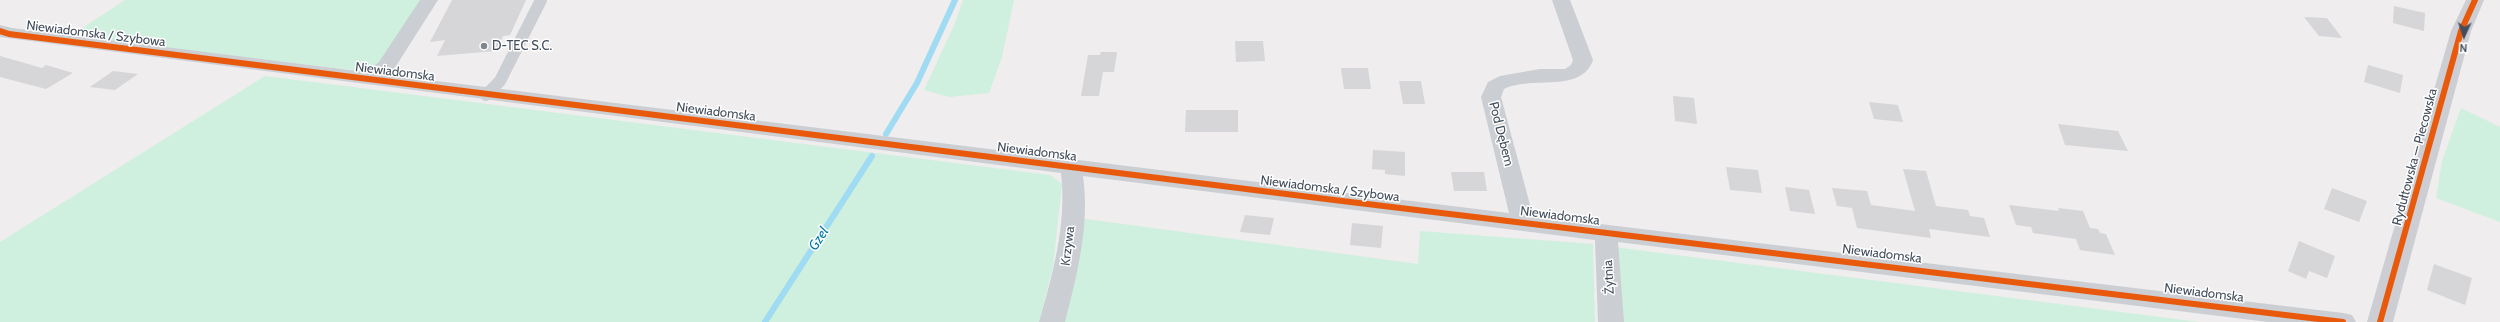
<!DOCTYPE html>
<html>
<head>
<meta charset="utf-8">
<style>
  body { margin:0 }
  #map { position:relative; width:2500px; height:322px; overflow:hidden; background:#efeded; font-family:Cabin,sans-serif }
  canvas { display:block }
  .north { position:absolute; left:2444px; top:16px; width:40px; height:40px; -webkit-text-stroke:3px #fff; paint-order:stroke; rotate:183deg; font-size:11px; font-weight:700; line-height:16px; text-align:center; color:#434e5c }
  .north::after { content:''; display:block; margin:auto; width:14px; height:18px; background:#434e5c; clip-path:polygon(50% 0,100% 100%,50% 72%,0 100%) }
</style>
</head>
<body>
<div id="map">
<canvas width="2500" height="322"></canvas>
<div class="north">N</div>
</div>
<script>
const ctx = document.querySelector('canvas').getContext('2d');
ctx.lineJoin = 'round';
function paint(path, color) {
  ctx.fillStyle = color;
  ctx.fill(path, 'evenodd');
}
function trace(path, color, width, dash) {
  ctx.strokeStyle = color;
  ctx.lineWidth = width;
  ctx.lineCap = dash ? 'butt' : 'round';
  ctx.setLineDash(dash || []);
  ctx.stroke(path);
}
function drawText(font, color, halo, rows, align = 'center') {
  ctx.font = font + ' Cabin,sans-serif';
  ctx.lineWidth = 3;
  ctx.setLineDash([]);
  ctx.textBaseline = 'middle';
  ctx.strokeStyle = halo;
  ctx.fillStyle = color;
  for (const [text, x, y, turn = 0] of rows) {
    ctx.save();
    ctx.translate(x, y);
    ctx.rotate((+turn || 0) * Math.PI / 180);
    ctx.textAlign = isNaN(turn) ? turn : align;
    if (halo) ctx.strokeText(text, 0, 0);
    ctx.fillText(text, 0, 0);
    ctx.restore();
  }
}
paint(new Path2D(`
  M125 0H421L378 65 363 71 69 37Z
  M963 0H1014L1002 57 989 93 949 97 924 90 955 23Z
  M265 76 1050 175 1062 184 1053 267 1039 322H0V242Z
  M2461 108 2500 127V222L2436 198 2442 161Z
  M1079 218 1418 264 1420 231 1593 244 1595 322H1056Z
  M1606 246 2199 322H1619Z`), '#cff0de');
trace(new Path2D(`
  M886 134 917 83 955 0
  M765 322 872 156`), '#9fdbf2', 6);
paint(new Path2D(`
  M452 0H526L510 35 503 36 496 51 437 56 445 40 430 42Z
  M2394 6 2425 13 2424 31 2393 23Z
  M2304 17 2327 18 2342 38 2319 36Z
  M1235 41H1263L1265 61 1236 62Z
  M1101 52H1117L1114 72H1103L1099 96H1081L1088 55H1100Z
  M0 56 42 68 46 65 73 73 46 89 0 77Z
  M2368 65 2403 75 2400 93 2364 82Z
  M1341 68H1368L1371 89H1344Z
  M113 71 138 74 115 90 90 87Z
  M1399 81H1421L1425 104H1403Z
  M1673 96 1694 98 1697 124 1675 121Z
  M1869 102 1898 105 1903 122 1874 119Z
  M1186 110H1238V132H1185Z
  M2058 124 2118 131 2128 151 2065 145Z
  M1373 150 1405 152V176L1385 174V170L1372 169Z
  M1726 167 1758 170 1762 193 1730 190Z
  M1903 169 1926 171 1936 206 1968 210 1970 216 1984 218 1990 237 1929 229 1931 238 1857 228 1852 208 1837 206 1832 188 1867 191 1871 205 1915 211Z
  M1451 172H1484L1487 191H1454Z
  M1785 187 1809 190 1815 214 1790 211Z
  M2332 188 2367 201 2359 222 2324 209Z
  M2009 205 2059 211 2058 208 2083 211 2090 228 2098 229 2100 233 2106 234 2115 255 2080 250 2076 239 2033 233 2031 227 2016 225Z
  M1245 215 1274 218 1270 235 1240 232Z
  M1352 223 1383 226 1381 248 1350 245Z
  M2299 241 2335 256 2327 278 2309 271 2306 279 2288 271Z
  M2434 264 2472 278 2465 305 2427 290Z`), '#d6d5d7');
trace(new Path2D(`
  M486 95 500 81 541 0`), '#cbced2', 12);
paint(new Path2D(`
  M420 0H438L396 66 388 75 1509 213 1481 97 1488 82 1500 76 1540 69H1565L1571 65 1573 60 1552 0H1570L1593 60C1581 94 1533 75 1504 89L1501 97 1533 216 2343 313 2352 315 2356 322H2268L1618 242 1624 322H1598L1595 240 1083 176C1090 225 1077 275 1065 322H1039C1053 274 1067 223 1061 173L0 37V25L12 28 366 72 379 62Z`), '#cbced2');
paint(new Path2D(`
  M2466 0H2484L2471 31 2393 322H2367L2451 31Z`), '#ccced3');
trace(new Path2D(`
  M0 31 9 34 1334 200 2343 322
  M2380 322 2461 31 2475 0`), '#e8590c', 6);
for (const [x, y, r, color] of [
  [484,46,4,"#7f868f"]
]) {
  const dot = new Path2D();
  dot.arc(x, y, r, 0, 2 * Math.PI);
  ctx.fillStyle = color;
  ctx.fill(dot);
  trace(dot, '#fff', 1.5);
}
drawText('13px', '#434e5c', '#fff', [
  ["Niewiadomska / Szybowa",96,34,7],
  ["Niewiadomska",395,72,7],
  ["Niewiadomska",716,112,7],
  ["Pod Dębem",1501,134,76],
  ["Niewiadomska",1037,152,7],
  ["Rydułtowska — Piecowska",2415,157,-75],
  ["Niewiadomska / Szybowa",1330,189,7],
  ["Niewiadomska",1560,216,7],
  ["Krzywa",1068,246,-83],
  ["Niewiadomska",1882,254,7],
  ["Żytnia",1609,277,-93],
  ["Niewiadomska",2204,293,7]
]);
drawText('13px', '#434e5c', '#fff', [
  ["D-TEC S.C.",492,46]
], 'left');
drawText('italic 14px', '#017aaa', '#fff', [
  ["Gzel",819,239,-57]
]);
</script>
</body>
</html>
